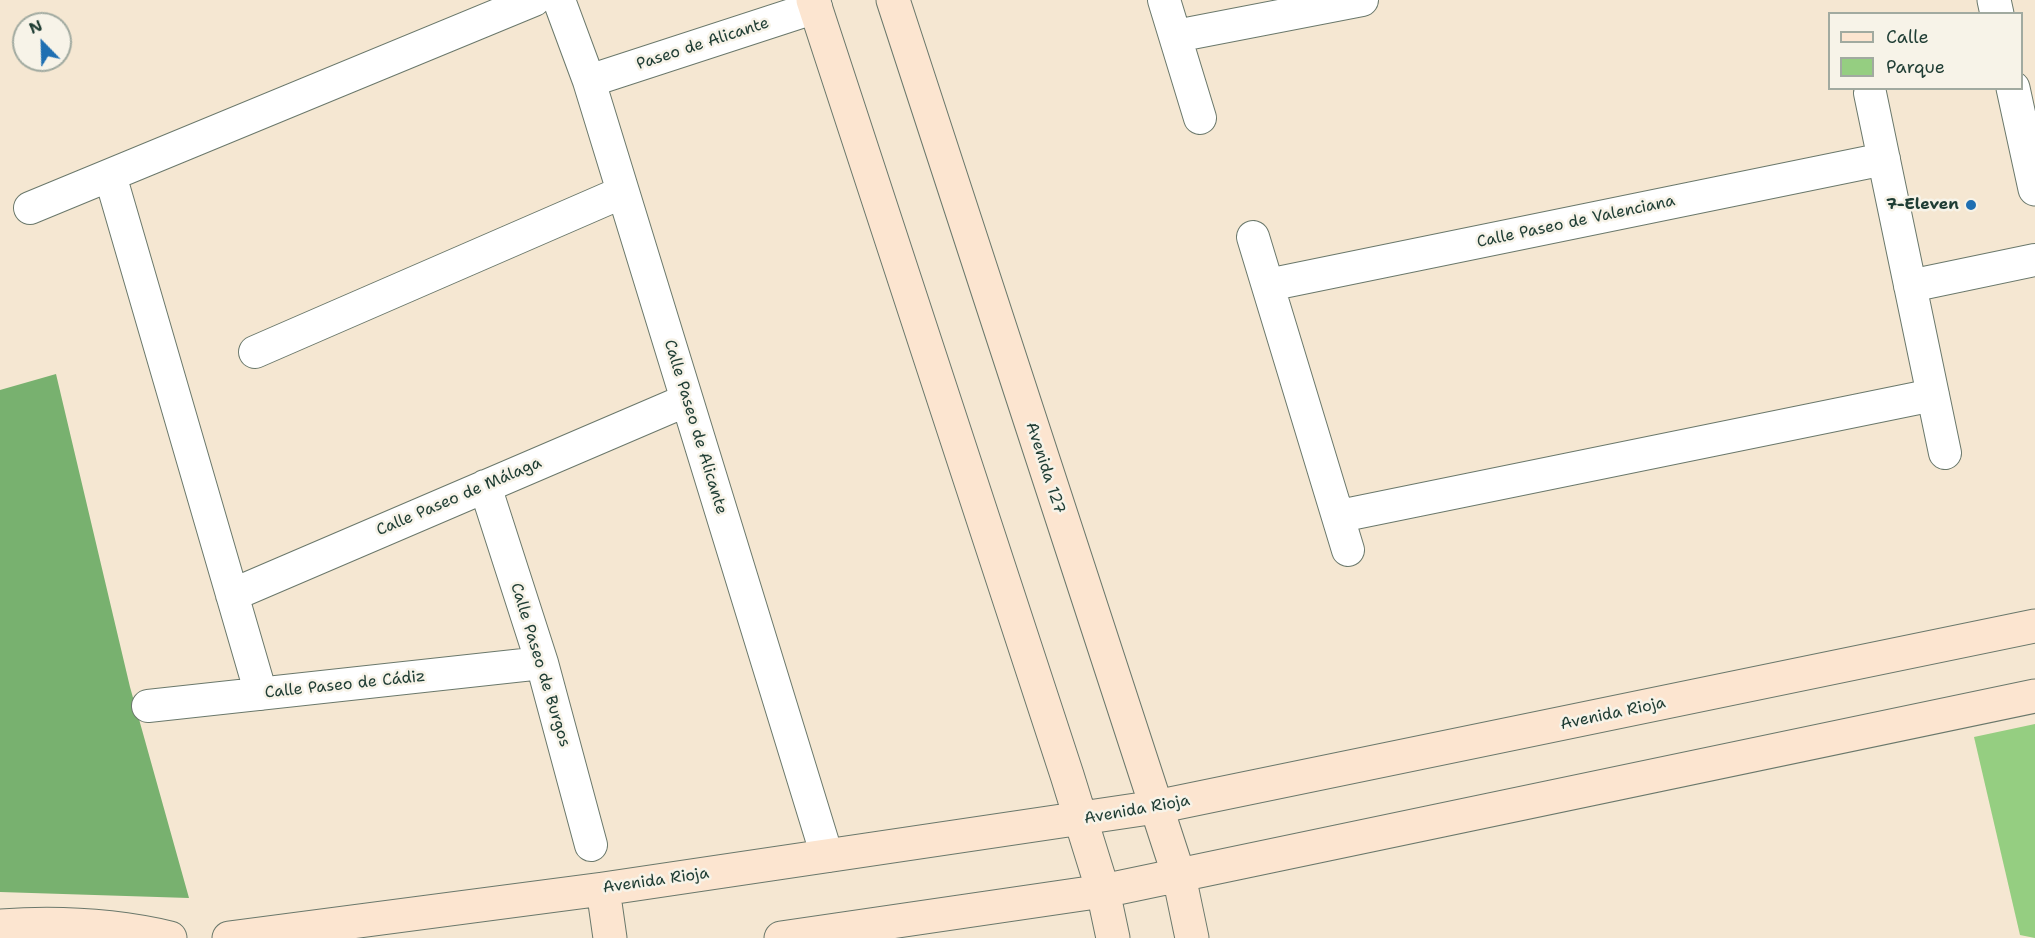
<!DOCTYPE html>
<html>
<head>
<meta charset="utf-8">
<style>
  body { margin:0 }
  #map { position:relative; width:2035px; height:938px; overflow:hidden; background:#f5e7d2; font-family:"Shantell Sans",sans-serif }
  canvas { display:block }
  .legend { position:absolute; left:1828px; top:12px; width:195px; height:78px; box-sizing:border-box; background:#f7f3e8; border:2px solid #a1aaa0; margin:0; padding:8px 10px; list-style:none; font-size:18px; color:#1f3d34 }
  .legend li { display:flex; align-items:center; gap:12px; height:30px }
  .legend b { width:30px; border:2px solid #a1aaa0 }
  .north { position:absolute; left:12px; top:12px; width:60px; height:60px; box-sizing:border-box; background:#f7f3e8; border:2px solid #a1aaa0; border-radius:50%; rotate:337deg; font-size:16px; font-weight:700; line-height:24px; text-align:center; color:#1f3d34 }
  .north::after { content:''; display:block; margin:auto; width:21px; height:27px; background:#1f6fb2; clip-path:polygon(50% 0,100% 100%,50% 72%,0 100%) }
</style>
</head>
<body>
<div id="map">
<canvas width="2035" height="938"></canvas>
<ul class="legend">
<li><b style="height:8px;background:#fce5d0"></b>Calle</li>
<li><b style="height:16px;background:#95ce81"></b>Parque</li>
</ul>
<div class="north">N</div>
</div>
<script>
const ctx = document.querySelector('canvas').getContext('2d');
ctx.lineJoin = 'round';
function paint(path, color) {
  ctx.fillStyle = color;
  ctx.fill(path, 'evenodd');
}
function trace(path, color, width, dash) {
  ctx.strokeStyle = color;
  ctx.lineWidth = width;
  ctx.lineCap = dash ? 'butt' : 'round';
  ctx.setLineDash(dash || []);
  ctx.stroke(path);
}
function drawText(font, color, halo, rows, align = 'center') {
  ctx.font = font + ' "Shantell Sans",sans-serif';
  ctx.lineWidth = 5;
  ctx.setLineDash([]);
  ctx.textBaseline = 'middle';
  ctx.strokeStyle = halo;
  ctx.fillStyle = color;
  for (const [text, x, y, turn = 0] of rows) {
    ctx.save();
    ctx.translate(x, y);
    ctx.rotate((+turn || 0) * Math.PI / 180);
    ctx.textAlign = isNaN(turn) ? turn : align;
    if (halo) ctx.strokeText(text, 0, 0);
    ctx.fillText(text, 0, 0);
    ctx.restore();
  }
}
paint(new Path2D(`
  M2035 724V938L2020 935 1974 737Z`), '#95ce81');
paint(new Path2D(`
  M56 374 130 687 189 898 0 892V390Z`), '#78b16f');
const minor = new Path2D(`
  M559 0 589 81 827 856
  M1164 0 1200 118
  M1176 36 1362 0
  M589 81 816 7
  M1870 93 1945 453
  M110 175 261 694
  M30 208 534 0
  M1253 237 1348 550
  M1268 285 1884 159
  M1910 286 2035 260
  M255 352 623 192
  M485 486 542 663 591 845
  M1340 516 1933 395
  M232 595 687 400
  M148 706 542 663`);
const tertiary = new Path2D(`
  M1994 0 1997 14
  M2013 88 2035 189`);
const secondary = new Path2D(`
  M813 0 1067 775 1103 891 1113 938
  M893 0 1179 876 1192 938
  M603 889 610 938
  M0 926C57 922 115 925 170 938
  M229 938 603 889 1156 807 2035 626
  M781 938 1103 891 2035 696`);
trace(minor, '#6a786b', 34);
trace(tertiary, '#6a786b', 35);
trace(secondary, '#6a786b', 35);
trace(minor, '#fff', 32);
trace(tertiary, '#fff', 33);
trace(secondary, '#fce5d0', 33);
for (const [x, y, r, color] of [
  [1971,205,6,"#1f6fb2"]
]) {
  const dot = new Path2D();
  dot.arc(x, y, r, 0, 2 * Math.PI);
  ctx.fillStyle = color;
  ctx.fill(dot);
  trace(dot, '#f7f3e8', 2);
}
drawText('16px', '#1f3d34', '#f7f3e8', [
  ["Paseo de Alicante",703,44,-18],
  ["Calle Paseo de Valenciana",1576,222,-12],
  ["Calle Paseo de Alicante",695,427,73],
  ["Avenida 127",1045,468,72],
  ["Calle Paseo de Málaga",459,497,-23],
  ["Calle Paseo de Burgos",540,665,73],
  ["Calle Paseo de Cádiz",345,685,-6],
  ["Avenida Rioja",1613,714,-12],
  ["Avenida Rioja",1137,810,-10],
  ["Avenida Rioja",656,881,-8]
]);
drawText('bold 16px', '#1f3d34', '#f7f3e8', [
  ["7-Eleven",1959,205]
], 'right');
</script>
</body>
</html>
